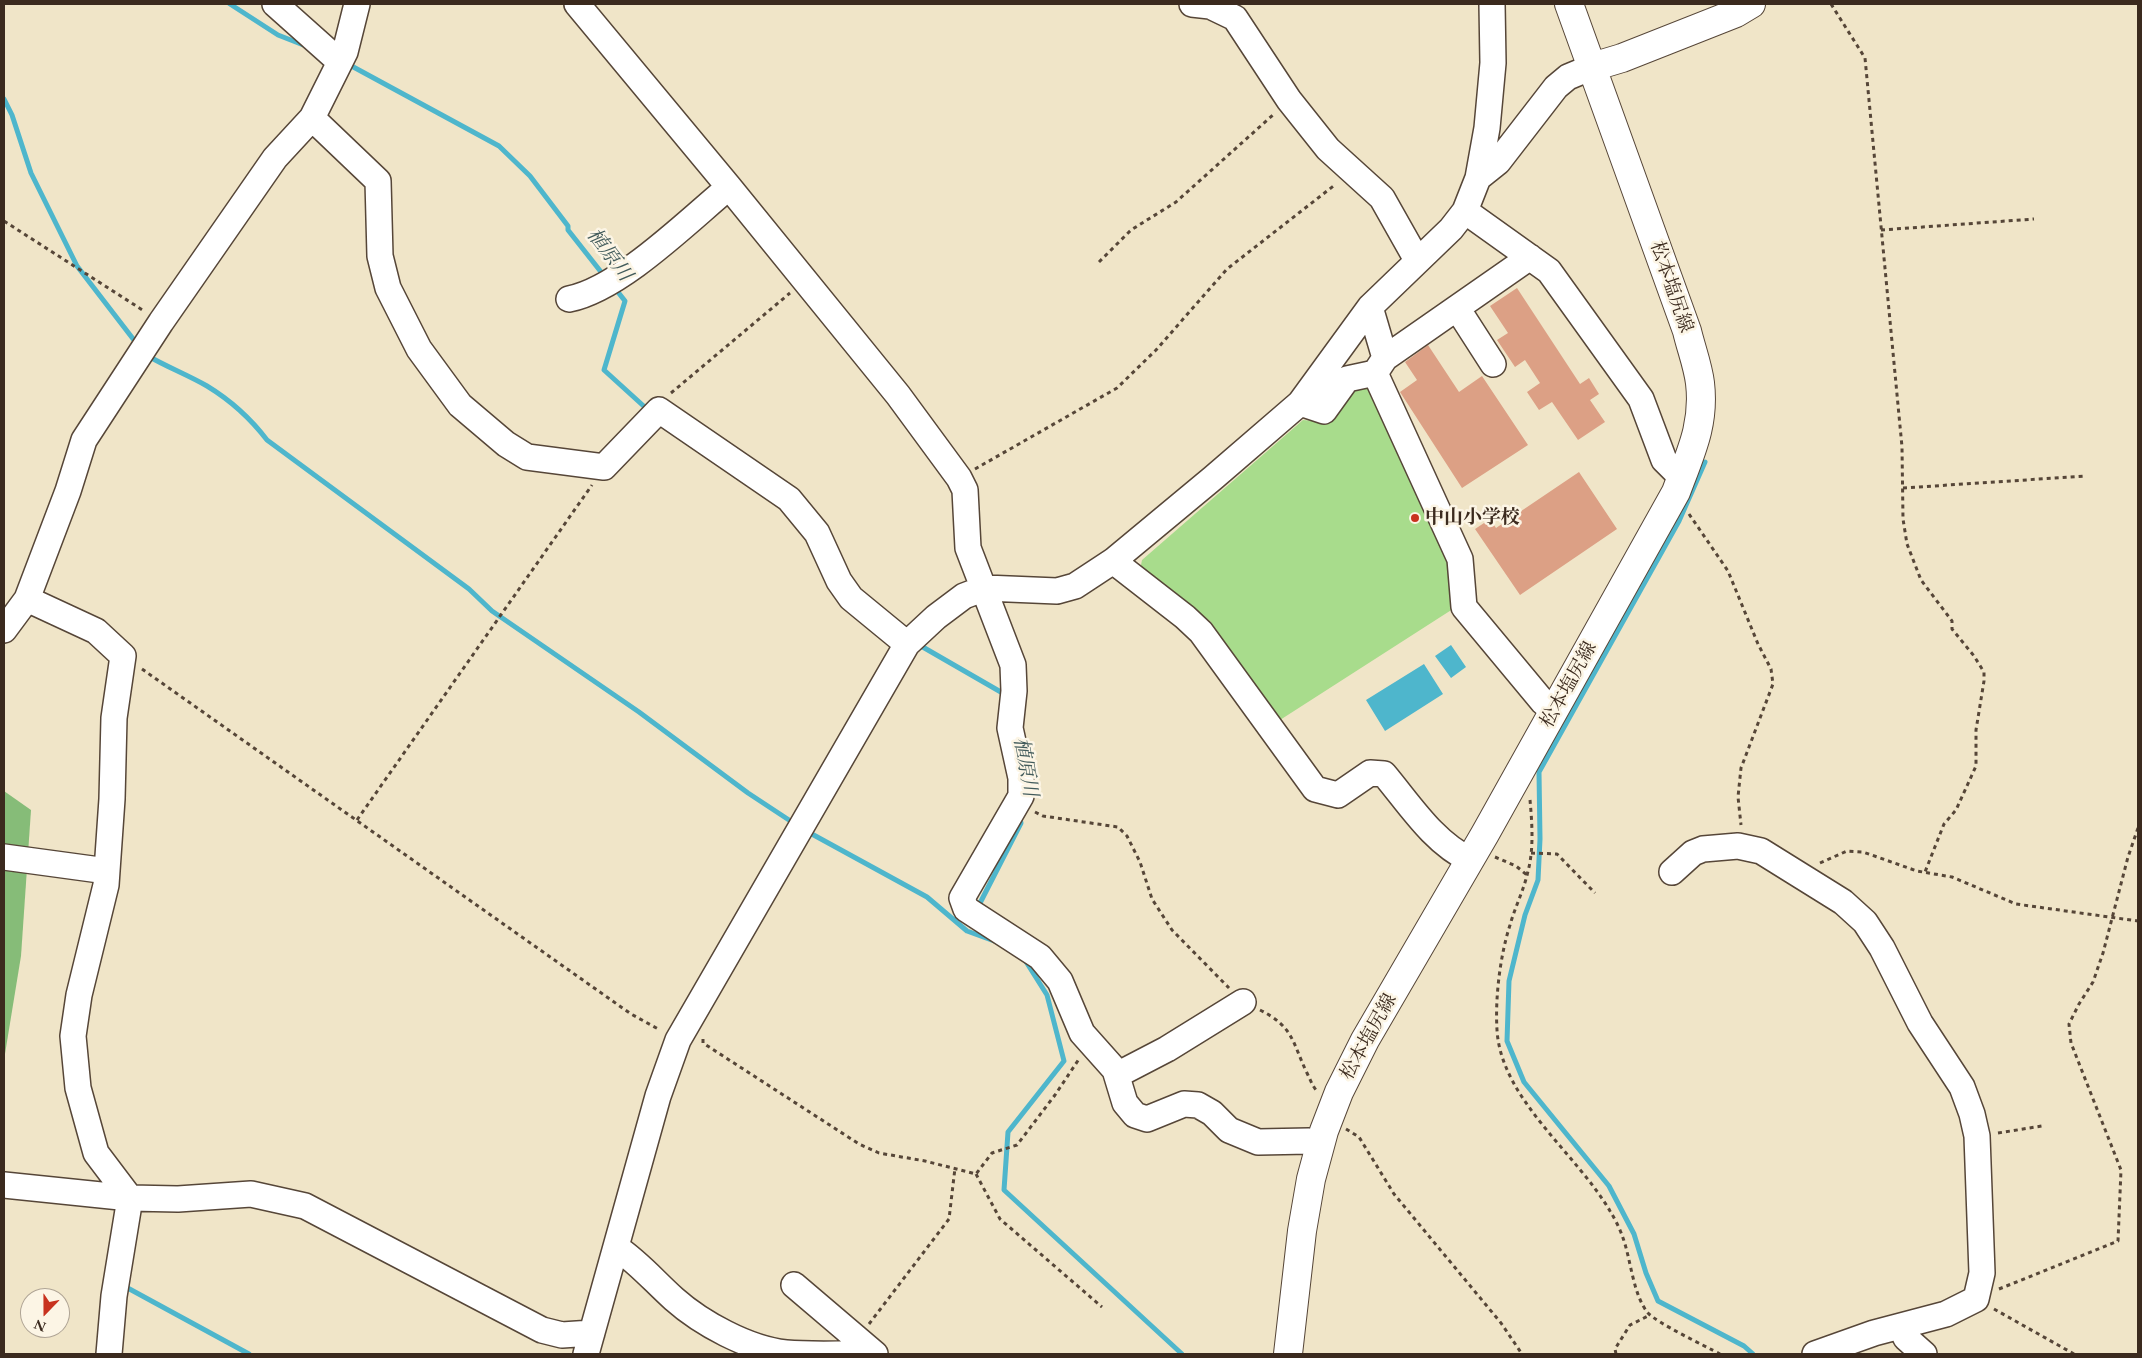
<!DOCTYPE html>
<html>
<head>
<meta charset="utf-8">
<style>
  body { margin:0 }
  #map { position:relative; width:2142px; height:1358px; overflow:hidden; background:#f0e5c8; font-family:"EB Garamond",serif }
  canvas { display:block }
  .frame { position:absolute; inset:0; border:5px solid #3b2a1e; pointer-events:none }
  .north { position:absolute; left:20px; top:1288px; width:50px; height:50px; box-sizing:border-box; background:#fcf5e5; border:1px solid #afa495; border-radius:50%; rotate:202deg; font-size:14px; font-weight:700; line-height:20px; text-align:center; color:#3b2a1e }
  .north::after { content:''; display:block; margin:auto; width:18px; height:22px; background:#c8321e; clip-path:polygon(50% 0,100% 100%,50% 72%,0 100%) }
</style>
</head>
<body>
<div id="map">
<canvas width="2142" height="1358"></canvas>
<div class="frame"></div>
<div class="north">N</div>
</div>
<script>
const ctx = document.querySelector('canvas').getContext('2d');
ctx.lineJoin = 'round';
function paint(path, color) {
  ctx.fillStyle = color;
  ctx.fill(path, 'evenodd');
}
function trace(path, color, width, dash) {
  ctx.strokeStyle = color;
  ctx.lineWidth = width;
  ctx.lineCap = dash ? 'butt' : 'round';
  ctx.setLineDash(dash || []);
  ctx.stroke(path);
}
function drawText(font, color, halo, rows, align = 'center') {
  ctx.font = font + ' "EB Garamond","Noto Serif JP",serif';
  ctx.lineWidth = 5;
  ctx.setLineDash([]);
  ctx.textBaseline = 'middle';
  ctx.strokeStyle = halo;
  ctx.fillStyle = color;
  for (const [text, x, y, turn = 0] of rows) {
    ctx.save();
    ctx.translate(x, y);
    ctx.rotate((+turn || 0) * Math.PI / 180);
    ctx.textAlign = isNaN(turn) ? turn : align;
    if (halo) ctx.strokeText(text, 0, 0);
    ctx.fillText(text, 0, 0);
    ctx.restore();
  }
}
paint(new Path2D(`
  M1368 376 1455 562 1456 607 1280 720 1210 621 1140 570 1142 560 1303 420 1325 422 1348 386Z`), '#a8dc8c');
paint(new Path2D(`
  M4 791 31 810 21 956 4 1060Z`), '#86bc78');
paint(new Path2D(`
  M1451 645 1466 667 1451 678 1435 656Z
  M1424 664 1443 694 1385 731 1366 700Z`), '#4eb6cc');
trace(new Path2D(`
  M230 4 278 35 306 46
  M346 63 499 146 530 176 568 226V230L605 277
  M4 99 12 115 31 173 77 266 137 344
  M614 287 625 301 604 370 648 410
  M148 356C167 367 188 375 207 386 230 400 251 419 267 440L469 589 492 611 639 712 748 793 792 822
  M1705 462 1679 521 1539 772 1540 839 1538 880 1525 915 1509 981 1507 1041 1524 1082 1609 1186 1634 1234 1646 1273 1658 1301 1744 1346 1753 1354
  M921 646 1006 695
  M810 833 927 897 967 931 997 942
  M978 907 1021 823 1019 816
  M1025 960 1047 995 1064 1061 1008 1132 1004 1190 1182 1354
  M124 1286 249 1354`), '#4eb6cc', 5);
paint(new Path2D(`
  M1517 288 1580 384 1589 378 1599 394 1590 400 1605 422 1578 440 1552 402 1539 410 1527 392 1540 383 1525 360 1515 367 1497 340 1508 333 1490 306Z
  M1428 345 1459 392 1482 376 1528 445 1462 488 1400 392 1417 380 1405 362Z
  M1579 472 1617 529 1520 595 1475 529 1490 519 1496 528Z`), '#dca085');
const minor = new Path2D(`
  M275 4 340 62
  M577 4 729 187 898 395 959 478 965 490 968 548 1013 665 1014 691 1010 728 1021 778V796L962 898 966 909 1040 957 1060 981 1082 1033 1115 1070 1125 1103 1135 1115 1147 1119 1184 1104 1198 1105 1212 1113 1229 1130 1258 1142 1309 1141 1321 1143
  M1192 4 1210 6 1235 18 1289 100 1328 149 1382 198 1417 260
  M312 118 378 181 380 256 388 288 419 349 460 405 506 444 527 457 604 467 659 410 789 499 817 533 839 581 851 598 907 644
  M1478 178 1498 162 1556 87 1568 77 1592 67
  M1465 211 1549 271 1641 399 1664 460 1681 477
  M1530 257 1385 358 1375 373 1460 559 1464 607 1543 702 1554 712
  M569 299C620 289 688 221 729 187
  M1370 307 1385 358
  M1457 308 1493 364
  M1300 403 1324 411 1347 379 1375 373
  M1113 561 1185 617 1201 632 1315 789 1338 795 1370 773 1384 774C1410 805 1433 842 1470 860
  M27 599 96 631 123 656 114 718 112 799 106 885 79 995 73 1036 78 1088 96 1153 130 1198 114 1296 109 1354
  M4 630 27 599 68 491 84 440 161 322 275 158 312 118 345 52 357 4
  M4 857 107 871
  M1672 872 1693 853 1703 849 1738 846 1761 851 1843 902 1865 922 1882 948 1920 1023 1962 1087 1972 1114 1977 1136 1982 1273 1976 1299 1946 1314 1874 1333 1815 1354
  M1117 1075 1167 1049 1243 1002
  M4 1185 130 1198 178 1199 251 1194 305 1206 542 1330 562 1335 592 1333
  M617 1248C638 1262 654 1281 674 1299 701 1323 748 1349 786 1353 808 1355 832 1354 854 1354
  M794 1285 875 1354
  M1901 1327 1906 1338 1924 1354
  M586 1354 658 1096 678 1040 907 644 936 617 964 596 985 588 1057 591 1075 586 1113 561 1213 478 1300 403 1370 307 1451 229 1465 211 1478 178 1487 128 1493 63 1492 4`);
const major = new Path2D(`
  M1592 67 1622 58 1736 13 1751 4
  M1288 1354 1302 1231 1311 1179 1324 1131 1339 1092 1365 1040 1485 834 1676 492C1690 454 1705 425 1700 383 1698 366 1691 348 1687 331L1569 4`);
trace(minor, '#564638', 28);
trace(major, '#564638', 30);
trace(new Path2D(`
  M1831 4 1865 58 1902 447 1903 519 1907 544 1921 580 1952 621V629L1974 656 1984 672V681L1976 730V766L1956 810 1944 824 1925 872
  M4 221 144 311
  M1881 230 2034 219
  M1099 262 1131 230 1176 202 1274 114
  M671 393 790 293
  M975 469 1117 388 1156 350 1227 269 1336 184
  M1903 488 2086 476
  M1689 514 1728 571 1758 644 1771 669 1773 684 1741 768 1738 797 1741 825
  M142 669 631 1014 660 1030
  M1530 800C1532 822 1534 849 1528 871 1524 890 1515 907 1510 925 1500 956 1495 998 1497 1030 1501 1099 1577 1154 1610 1211 1615 1219 1620 1229 1623 1238 1631 1260 1633 1295 1648 1313 1657 1323 1705 1346 1720 1354
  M1035 812 1043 816 1118 827 1127 836 1140 862 1152 899 1172 930 1229 988
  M357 820 592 485
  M1531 853 1557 854 1595 893
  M1495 857 1516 866 1527 875
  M1820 863 1847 851 1863 852 1917 871 1952 877 2016 904 2138 921
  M1260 1010C1294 1027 1292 1042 1307 1073 1310 1079 1312 1085 1316 1090
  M703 1039V1043L859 1144 879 1153 925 1161 976 1174 992 1153 1017 1145 1055 1095 1079 1059
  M1346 1129 1359 1137 1394 1194 1501 1323 1522 1354
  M1998 1133 2042 1126
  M976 1174 1000 1219 1102 1307
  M1999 1289 2118 1241 2121 1170 2071 1043 2069 1024 2079 1004 2093 982 2103 953 2128 857 2138 828
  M1994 1309 2074 1354
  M869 1324 949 1219 955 1168
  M1616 1354 1615 1349 1630 1325 1650 1315`), '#564638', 3, [4, 4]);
trace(minor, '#fff', 25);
trace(major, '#fff', 28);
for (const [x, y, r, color] of [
  [1415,518,5,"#c8321e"]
]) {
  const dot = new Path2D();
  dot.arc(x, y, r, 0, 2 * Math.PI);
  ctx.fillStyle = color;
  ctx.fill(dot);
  trace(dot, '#fcf5e5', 2);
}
drawText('19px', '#3b2a1e', '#fcf5e5', [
  ["松本塩尻線",1671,287,71],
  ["松本塩尻線",1569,685,-61],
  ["松本塩尻線",1369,1037,-61]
]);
drawText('bold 19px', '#3b2a1e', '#fcf5e5', [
  ["中山小学校",1425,518]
], 'left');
drawText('italic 20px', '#425b5b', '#fcf5e5', [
  ["植原川",609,255,53],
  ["植原川",1025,767,80]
]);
</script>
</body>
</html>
